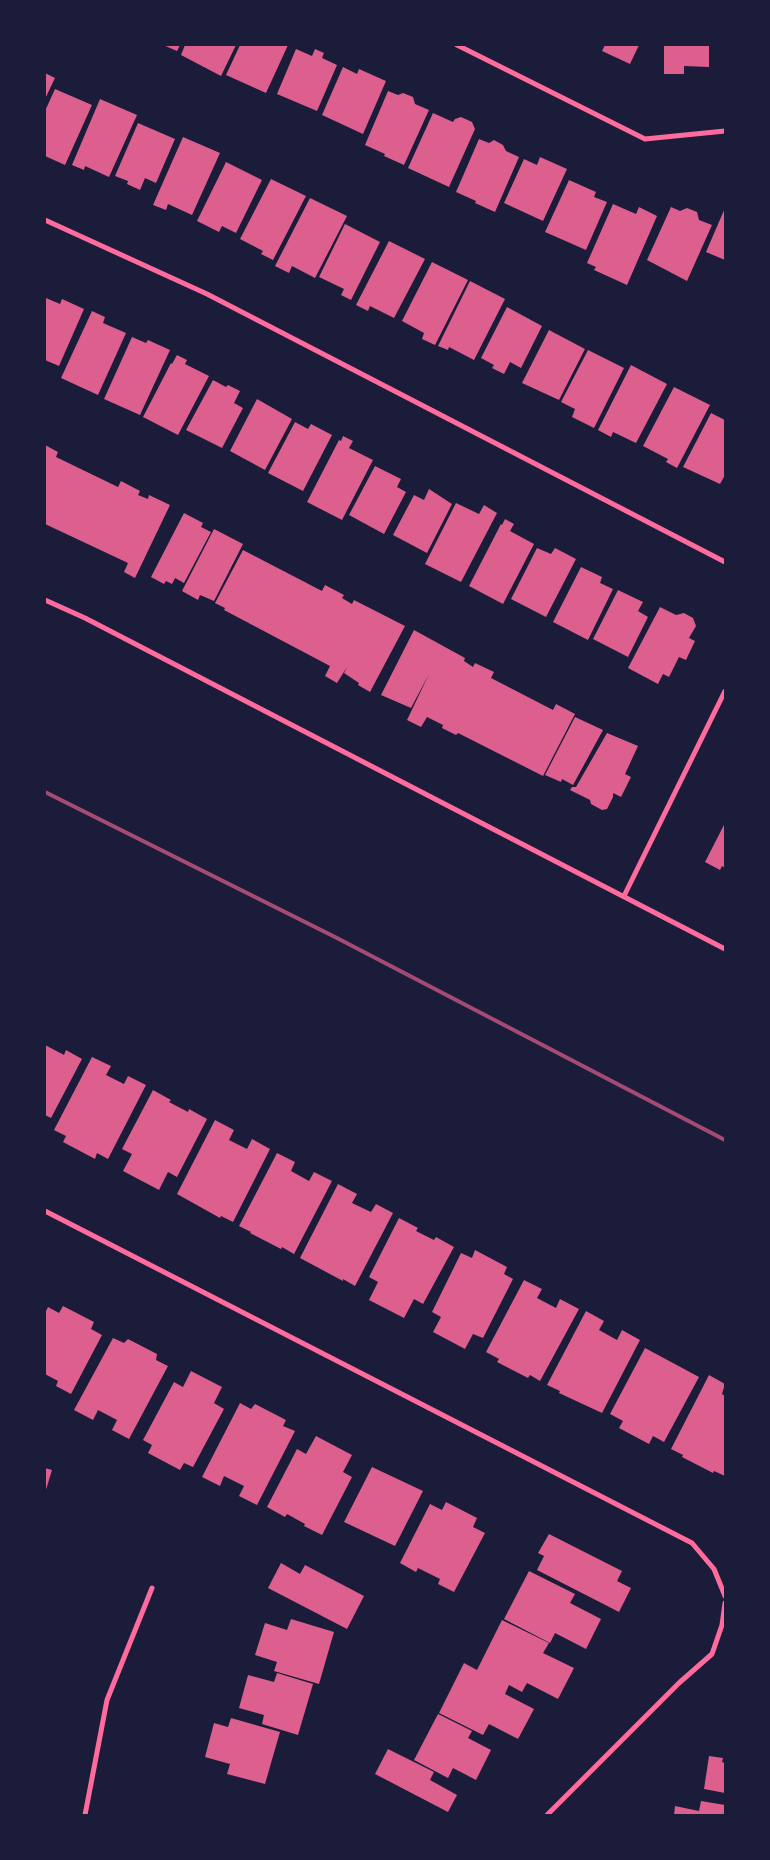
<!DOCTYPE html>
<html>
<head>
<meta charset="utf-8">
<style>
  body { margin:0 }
  #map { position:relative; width:770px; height:1860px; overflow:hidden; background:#1b1b3a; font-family:"Exo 2",sans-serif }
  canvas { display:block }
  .frame { position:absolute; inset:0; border:46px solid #1b1b3a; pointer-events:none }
</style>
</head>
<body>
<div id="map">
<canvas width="770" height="1860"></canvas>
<div class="frame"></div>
</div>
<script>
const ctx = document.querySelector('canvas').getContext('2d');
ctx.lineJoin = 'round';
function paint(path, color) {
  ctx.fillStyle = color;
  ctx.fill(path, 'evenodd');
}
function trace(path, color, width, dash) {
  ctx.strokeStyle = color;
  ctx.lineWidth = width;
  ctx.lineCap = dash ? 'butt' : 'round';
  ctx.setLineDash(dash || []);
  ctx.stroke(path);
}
paint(new Path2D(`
  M163 45H180L177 51Z
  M185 45H236L221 76 181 55Z
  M240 45H288L266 93 226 75Z
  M605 45H639L630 64 602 51Z
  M664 45H709V67L684 66V74H664Z
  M296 49 312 56 315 49 324 53 322 58 337 65 317 111 277 94Z
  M343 67 357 74 359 69 386 81 363 134 322 115Z
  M45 73 55 78 45 99Z
  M55 89 92 105 65 165 45 156V111Z
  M388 91 398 95 403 93 413 97 415 104 429 110 404 165 384 156 385 154 365 145Z
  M100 99 137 115 109 177 85 166 84 170 72 165Z
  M433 113 453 122 455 119 461 117 472 122 475 129 449 187 408 168Z
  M138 123 175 139 156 183 145 178 140 190 127 184 128 181 115 176Z
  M183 137 220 153 192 215 168 204 166 210 153 205Z
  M479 139 489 143 494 140 503 145 506 151 519 157 495 212 475 203 476 201 456 192Z
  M540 157 567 169 543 221 504 203 524 159 537 165Z
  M226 162 262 180 236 233 222 226 219 232 197 221Z
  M271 179 306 196 273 260 261 254 263 251 240 239Z
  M569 180 596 192 594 197 607 202 586 250 545 232Z
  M310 198 347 216 315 278 292 266 289 273 275 266Z
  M613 204 636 214 639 207 657 216 627 285 594 270 596 267 587 263Z
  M671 207 680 211 687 208 697 212 699 220 712 225 687 281 647 260Z
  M725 208V260L706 252Z
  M345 224 380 242 351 300 341 295 344 289 319 277Z
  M389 241 425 259 394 318 370 306 368 311 356 305Z
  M432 262 468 280 435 345 422 339 424 333 402 321Z
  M470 281 505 299 474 360 449 347 448 350 438 346Z
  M46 298 60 304 62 299 84 309 59 366 45 360Z
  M507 307 542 326 521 368 510 362 504 374 492 368 494 365 481 358Z
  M92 311 105 317 103 323 126 333 98 395 61 378Z
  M549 330 585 349 559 400 522 383Z
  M132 337 146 343 148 340 170 350 140 415 104 399Z
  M588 350 624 368 594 428 572 417 575 409 561 402Z
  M177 355 187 360 185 364 209 376 178 435 143 417 171 363 172 364Z
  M631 365 667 384 636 443 613 432 611 437 598 430Z
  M213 380 226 387 228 385 240 391 234 403 243 408 222 448 186 430Z
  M674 387 710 405 677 468 666 462 668 459 643 446Z
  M257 399 292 419 265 470 230 451Z
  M711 413 725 420V475L720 484 683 467Z
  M295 422 308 429 311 424 332 435 303 491 268 473Z
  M343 436 353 441 349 448 373 460 342 520 307 502 339 440 341 441Z
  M45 445 58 452 56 457 118 487 121 481 140 491 138 495 148 499 149 495 170 505 135 578 124 572 128 563 45 524Z
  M375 466 401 479 397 487 406 492 384 534 349 515Z
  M429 489 452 504 427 553 393 535 414 495 424 500Z
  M456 503 479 514 484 505 497 513 461 582 425 564Z
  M184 513 203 523 201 527 211 532 184 583 175 578 172 584 166 581 164 584 151 577Z
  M505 519 514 524 510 531 534 544 503 604 469 586 501 524 502 525Z
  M214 529 243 544 214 601 200 595 198 600 182 591Z
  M537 548 551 554 555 548 576 559 546 617 511 599Z
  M243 550 322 591 325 585 344 595 342 598 352 604 354 600 405 626 370 692 358 685 359 683 344 673 347 667 337 683 325 676 330 666 224 610 225 608 215 603Z
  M581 567 602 577 600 583 613 589 588 640 553 622Z
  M618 590 643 602 638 611 648 617 628 657 593 639Z
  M660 607 676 615 684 613 693 618 696 626 689 638 695 641 686 660 679 657 669 677 663 674 658 684 628 668Z
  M414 630 465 658 464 661 473 667 475 663 494 672 491 678 553 710 556 704 575 714 543 776 458 733 456 735 442 728 443 725 427 717 421 727 407 720 429 674 411 708 381 695Z
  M575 717 603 730 573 785 562 779 561 782 545 775Z
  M607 733 638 746 625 774 631 777 621 797 613 793V797L607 809 602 810 591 804 590 800 570 790 572 787H576Z
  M725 823V868L722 866 720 870 705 862Z
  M45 1045 64 1055 66 1050 82 1059 51 1118 45 1115Z
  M92 1057 111 1066 106 1075 124 1084 128 1076 146 1085 108 1159 97 1153 95 1159 63 1142 66 1136 54 1130Z
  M153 1090 171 1100 169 1102 188 1112 189 1109 207 1119 177 1177 168 1172 159 1190 123 1171 132 1154 122 1149Z
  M215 1120 234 1130 229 1140 247 1149 252 1139 270 1149 233 1222 221 1216 220 1218 177 1194Z
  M277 1153 295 1162 291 1171 309 1181 314 1172 332 1181 294 1254 282 1247 281 1249 250 1233 251 1232 239 1226Z
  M338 1184 357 1194 352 1203 371 1212 376 1204 393 1213 355 1286 343 1279V1281L300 1258Z
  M399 1218 418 1228 416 1231 434 1240 436 1237 454 1247 423 1304 414 1299 404 1318 369 1300 378 1282 369 1277Z
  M475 1250 507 1267 504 1274 513 1279 483 1338 473 1334 465 1349 433 1332 441 1317 432 1312 461 1253 472 1258Z
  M524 1280 542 1289 537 1298 556 1308 560 1299 579 1309 540 1381 530 1375 528 1378 497 1362 499 1359 486 1352Z
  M63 1306 94 1322 91 1329 102 1335 71 1394 56 1386 58 1381 45 1374V1313L48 1307 59 1313Z
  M586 1311 604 1321 599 1330 617 1340 622 1330 640 1340 602 1413 559 1393 560 1391 547 1385Z
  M113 1338 124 1343 128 1339 157 1354 156 1360 168 1366 129 1439 112 1430 117 1420 98 1410 93 1420 74 1410Z
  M645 1348 699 1377 664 1442 653 1436 649 1444 619 1428 623 1421 610 1414Z
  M191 1371 222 1387 214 1403 224 1409 193 1467 184 1463 180 1470 148 1453 152 1445 143 1440 174 1382 183 1387Z
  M709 1375 725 1384 722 1394 725 1396V1476L714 1471 713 1473 682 1457 683 1455 671 1449Z
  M240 1403 251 1409 255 1404 286 1420 283 1426 295 1431 257 1505 239 1496 244 1486 224 1476 220 1486 202 1477Z
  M316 1436 352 1455 343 1472 352 1477 322 1535 304 1526 305 1524 287 1514 285 1517 267 1507 297 1449 306 1454Z
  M372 1467 423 1491 395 1546 344 1522Z
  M45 1468 52 1470 45 1493Z
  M446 1502 477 1518 473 1527 485 1533 454 1592 438 1584 440 1579 418 1568 416 1572 400 1563 430 1504 442 1510Z
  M549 1534 622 1571 617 1581 631 1588 619 1612 537 1570 544 1556 538 1553Z
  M281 1563 300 1574 305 1565 364 1596 347 1629 268 1588Z
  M529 1571 575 1594 570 1603 601 1619 586 1649 555 1633 550 1643 504 1619Z
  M291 1619 334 1632 319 1684 274 1671 277 1662 255 1655 265 1623 287 1630Z
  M502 1620 549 1643 543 1653 574 1668 558 1699 527 1683 522 1692 509 1685 505 1694 534 1709 518 1739 489 1724 483 1735 439 1713 464 1663 477 1670Z
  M277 1673 313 1684 298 1735 262 1724 264 1715 239 1708 248 1675 274 1682Z
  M438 1714 472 1731 468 1738 491 1750 476 1780 453 1768 448 1778 414 1760Z
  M231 1718 280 1732 265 1784 227 1774 230 1764 205 1757 214 1723 228 1727Z
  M388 1749 434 1772 430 1780 457 1795 448 1812 375 1774Z
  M709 1756 723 1758 722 1762 725 1763V1793L704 1789Z
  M701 1801 725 1805V1815H674L675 1806 699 1811Z`), '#dd5f8e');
trace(new Path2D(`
  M457 45 645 139 725 131
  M45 220 207 294 725 562
  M45 600 85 618 725 949
  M624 896 725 691
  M45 1211 692 1543 714 1569 725 1596
  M85 1815 107 1700 152 1588
  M547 1815 679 1683 712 1654 722 1625 725 1603`), '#ff6b9d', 5);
trace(new Path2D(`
  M45 792 337 938 725 1140`), '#a44b75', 4);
</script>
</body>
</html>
